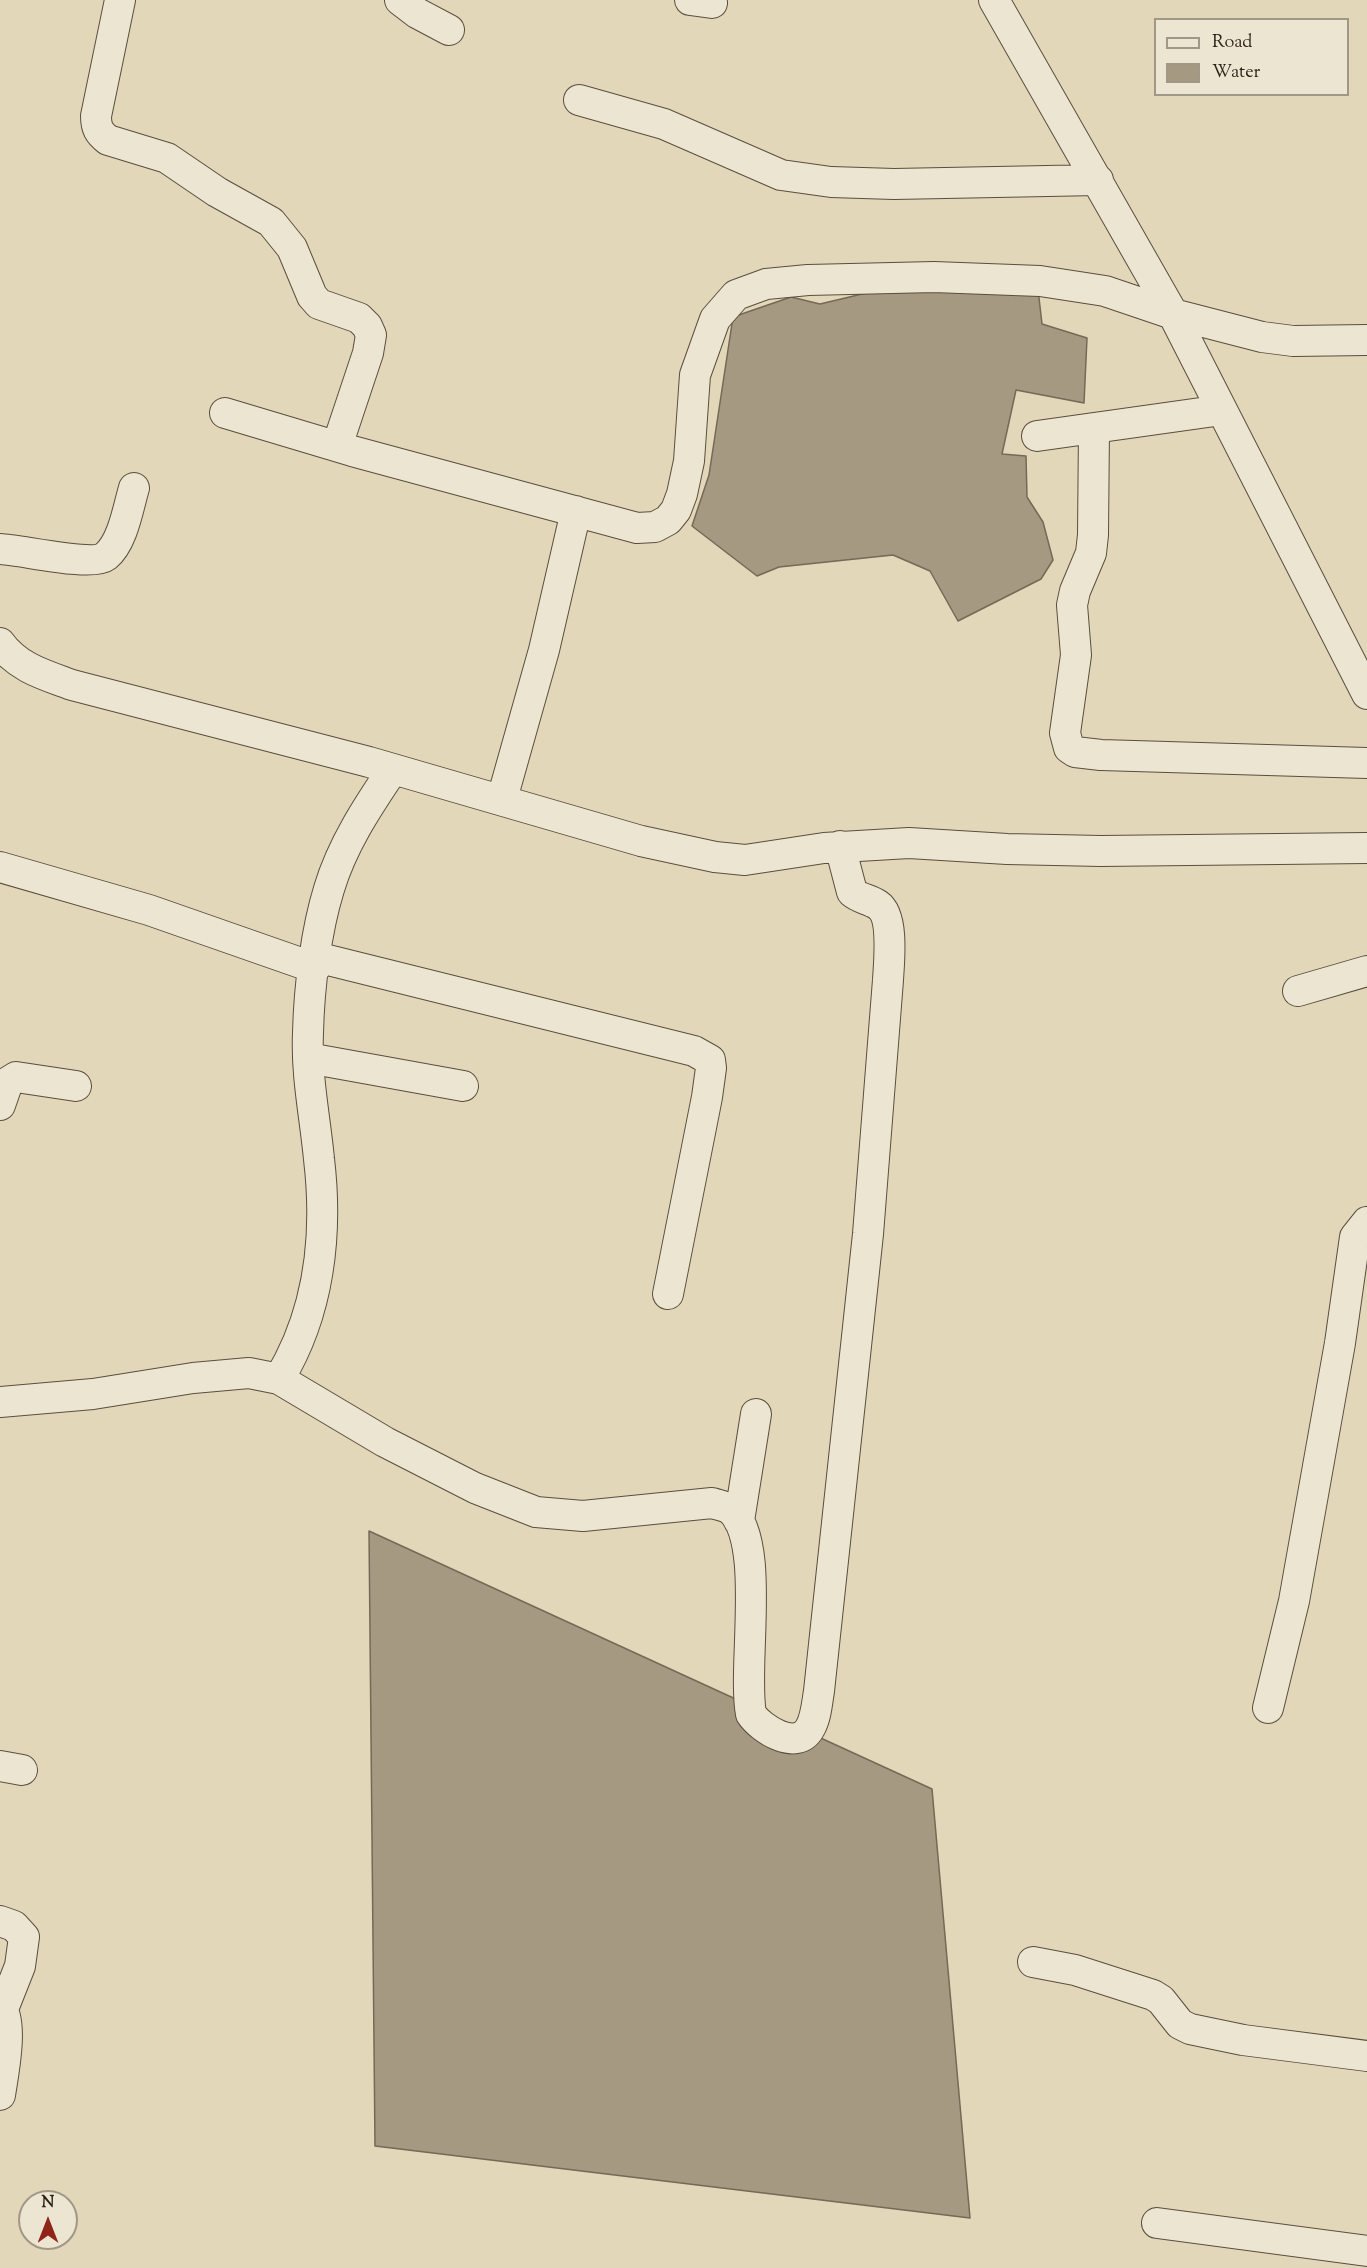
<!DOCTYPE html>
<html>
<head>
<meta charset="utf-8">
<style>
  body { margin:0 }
  #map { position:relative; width:1367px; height:2268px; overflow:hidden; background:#e2d7b8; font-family:"Sorts Mill Goudy",serif }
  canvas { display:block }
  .legend { position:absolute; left:1154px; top:18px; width:195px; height:78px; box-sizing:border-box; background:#ece5d1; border:2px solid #a09787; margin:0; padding:8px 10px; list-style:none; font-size:18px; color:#2e2117 }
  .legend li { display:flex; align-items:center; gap:12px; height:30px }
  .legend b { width:30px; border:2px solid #a09787 }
  .north { position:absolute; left:18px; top:2190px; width:60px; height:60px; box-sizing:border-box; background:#ece5d1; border:2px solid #a09787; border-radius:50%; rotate:0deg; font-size:16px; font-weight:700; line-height:24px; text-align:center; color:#2e2117 }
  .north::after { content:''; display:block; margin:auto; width:21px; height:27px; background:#8f2418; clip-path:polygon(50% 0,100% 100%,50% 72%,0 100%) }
</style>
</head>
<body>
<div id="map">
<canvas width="1367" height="2268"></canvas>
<ul class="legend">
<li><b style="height:8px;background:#ece5d1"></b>Road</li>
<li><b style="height:16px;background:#a59981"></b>Water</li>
</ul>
<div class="north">N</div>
</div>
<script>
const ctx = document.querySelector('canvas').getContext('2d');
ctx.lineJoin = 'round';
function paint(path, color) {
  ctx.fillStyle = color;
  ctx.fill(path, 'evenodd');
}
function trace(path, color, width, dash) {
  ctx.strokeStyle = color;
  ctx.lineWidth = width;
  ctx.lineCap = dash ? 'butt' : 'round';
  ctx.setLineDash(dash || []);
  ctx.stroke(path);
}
const water = new Path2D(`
  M883 289H1038L1042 324 1087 338 1084 403 1016 390 1002 454 1026 456 1027 497 1043 522 1053 560 1041 579 958 621 930 571 893 555 779 567 757 576 692 526 709 475 733 317 791 297 820 304Z
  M369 1531 932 1789 970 2218 375 2146Z`);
paint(water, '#a59981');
trace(water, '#756957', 1.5);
const minor = new Path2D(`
  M120 0 96 116C96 128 99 133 108 140L167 158 217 192 271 222 292 248 312 296 319 304 359 318 367 326 371 335 368 353 337 446
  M400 0 417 13 449 30
  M690 0 712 3
  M994 0 1173 314 1367 694
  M579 100 664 124 781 175 831 182 894 184 1098 180
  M225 413 352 451 637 528 655 527 668 520 676 510 682 494 689 461 695 375 715 319 736 295 766 284 808 280 934 277 1040 281 1105 291 1173 314 1262 337 1293 341 1367 340
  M1094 428 1093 535 1091 553 1075 591 1072 605 1076 655 1065 733 1069 748 1075 752 1101 755 1367 763
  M1037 436 1222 410
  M0 549C22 550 92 567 106 556 123 542 128 508 134 488
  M0 643C18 668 45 675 72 685L369 762 641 841 715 857 745 860 824 848 909 843 1007 849 1101 851 1367 848
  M502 799 544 650 576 511
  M0 867 149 910 315 968
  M316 957 694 1051 710 1060 711 1068 707 1097 668 1294
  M1298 991 1367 971
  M308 1058 463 1086
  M0 1105 8 1082 16 1077 76 1086
  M279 1379C319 1313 328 1235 319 1159 315 1117 306 1075 308 1033 309 988 316 931 329 889 342 845 368 806 393 769
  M0 1402 93 1394 193 1378 249 1373 279 1379 385 1442 475 1488 536 1512 583 1516 712 1503C718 1505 725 1506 730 1509 767 1540 742 1666 751 1714 761 1729 797 1752 810 1728 816 1718 817 1703 819 1691L868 1234 888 980C889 962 894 916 878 905 869 899 860 899 852 892L840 846
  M739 1521 756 1414
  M1268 1708 1294 1601 1340 1343 1355 1237 1367 1222
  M0 1766 22 1770
  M0 1921 14 1926 24 1937 20 1966 3 2009
  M1033 1962 1075 1970 1153 1995 1161 2000 1180 2024 1190 2029 1243 2040 1367 2056
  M0 2006C14 2021 3 2075 0 2095
  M1157 2223 1367 2251`);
trace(minor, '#5b4e3f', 32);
trace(minor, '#ece5d1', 30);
</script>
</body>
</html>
